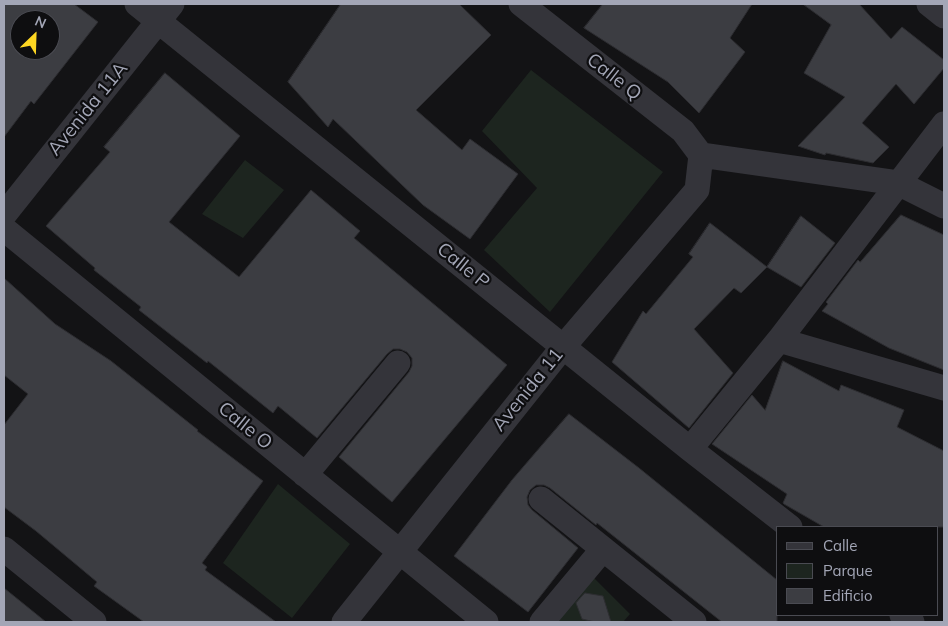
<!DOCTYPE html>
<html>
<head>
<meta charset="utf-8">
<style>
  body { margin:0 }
  #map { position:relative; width:948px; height:626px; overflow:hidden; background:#131315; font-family:Mulish,sans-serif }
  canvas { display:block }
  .frame { position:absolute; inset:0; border:5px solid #a3a6b6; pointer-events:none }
  .legend { position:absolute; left:776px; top:526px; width:162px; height:90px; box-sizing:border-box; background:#0e0e10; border:1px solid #4a4b52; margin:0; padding:6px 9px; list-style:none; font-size:15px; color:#a3a6b6 }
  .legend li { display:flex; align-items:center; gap:10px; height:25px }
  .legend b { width:25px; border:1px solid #4a4b52 }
  .north { position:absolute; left:10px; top:10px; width:50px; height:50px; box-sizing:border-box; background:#0e0e10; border:1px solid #4a4b52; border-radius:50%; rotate:24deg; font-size:14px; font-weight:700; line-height:20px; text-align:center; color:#a3a6b6 }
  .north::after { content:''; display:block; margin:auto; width:18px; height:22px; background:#fdd622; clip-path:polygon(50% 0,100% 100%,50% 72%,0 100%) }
</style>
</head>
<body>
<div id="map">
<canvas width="948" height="626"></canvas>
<div class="frame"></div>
<ul class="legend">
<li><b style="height:6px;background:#34343a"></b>Calle</li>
<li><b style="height:14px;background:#1d251f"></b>Parque</li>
<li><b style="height:14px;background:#3c3d42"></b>Edificio</li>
</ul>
<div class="north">N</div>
</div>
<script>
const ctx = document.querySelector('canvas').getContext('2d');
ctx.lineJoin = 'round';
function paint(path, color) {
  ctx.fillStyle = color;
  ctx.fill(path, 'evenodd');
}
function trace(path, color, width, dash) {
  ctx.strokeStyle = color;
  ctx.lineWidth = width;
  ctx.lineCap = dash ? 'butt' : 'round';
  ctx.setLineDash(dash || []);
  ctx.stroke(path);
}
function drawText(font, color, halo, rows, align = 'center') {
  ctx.font = font + ' Mulish,sans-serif';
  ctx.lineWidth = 4.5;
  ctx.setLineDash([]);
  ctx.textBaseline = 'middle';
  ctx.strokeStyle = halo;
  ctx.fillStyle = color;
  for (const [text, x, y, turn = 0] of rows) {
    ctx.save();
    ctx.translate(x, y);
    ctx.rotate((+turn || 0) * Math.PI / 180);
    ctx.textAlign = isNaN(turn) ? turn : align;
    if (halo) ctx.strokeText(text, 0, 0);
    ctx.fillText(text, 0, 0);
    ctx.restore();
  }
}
paint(new Path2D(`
  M531 70 663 172 550 312 484 250 537 188 482 131Z
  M245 160 284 190 243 238 202 214Z
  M278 484 350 544 292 618 223 563Z
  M591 575 630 614 623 622H552Z`), '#1d251f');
const building = new Path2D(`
  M4 4H74L98 22 34 104 31 101 4 137ZM20 20H50V50H20Z
  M341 4H459L491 35 416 110 462 150 470 139 518 174 470 239 423 205 333 119 328 127 288 82Z
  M603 4H752L730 38 745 52 699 113 668 82 584 28Z
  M803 4H859L891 39 902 27 944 60V68L914 104 896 84 862 123 889 147 873 163 826 153 825 155 798 146 845 97 804 73 831 25Z
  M165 73 240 136 169 222 239 277 311 190 360 231 354 238 507 365 392 502 339 457 409 372 412 366V358L407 352 400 349H393L387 354 317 438 278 406 273 413 208 361 207 363 139 310 141 307 94 270 95 268 46 226 110 152 104 147Z
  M901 215 944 235V370L889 348 822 311 828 304 826 302 858 260 860 262Z
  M801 216 835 243 801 287 767 267Z
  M710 223 767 267 741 293 734 288 694 329 733 373 689 428 612 362 643 311 646 314 693 257 689 254Z
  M4 278 55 324 111 361 198 430 197 431 263 481 202 563 207 567 205 570 276 622H144L94 586 97 582 36 531 4 507V425L28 394 4 375Z
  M783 361 839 391 841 385 904 410 897 427 944 451V527H824L784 504 783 503 787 494 712 444 752 395 765 410Z
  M569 414 639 468 777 580V622H722L597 523 596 525 550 488 544 485H536L530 490 527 497 528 505 532 510 578 548 528 612 454 556 512 480Z
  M4 588 46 622H4Z
  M585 593 603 596 611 622H595L582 619 576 603Z`);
paint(building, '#3c3d42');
trace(building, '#2d2d31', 1);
trace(new Path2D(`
  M137 4 690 449 790 527
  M521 4 683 131 701 155
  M929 4 944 16
  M701 155 898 183 944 206
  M4 215 172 4
  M4 229 486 622
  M779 340 944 388
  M690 449 779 340 944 124
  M305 475 398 363
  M541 499 694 622
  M4 549 94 622
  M902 615 912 622
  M344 622 563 347 697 190 701 155
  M542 622 603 549`), '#34343a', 25);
drawText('19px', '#a3a6b6', '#0e0e10', [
  ["Calle Q",614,77,38],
  ["Avenida 11A",88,109,-51],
  ["Calle P",463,266,39],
  ["Avenida 11",528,390,-51],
  ["Calle O",245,426,39]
]);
</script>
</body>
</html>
